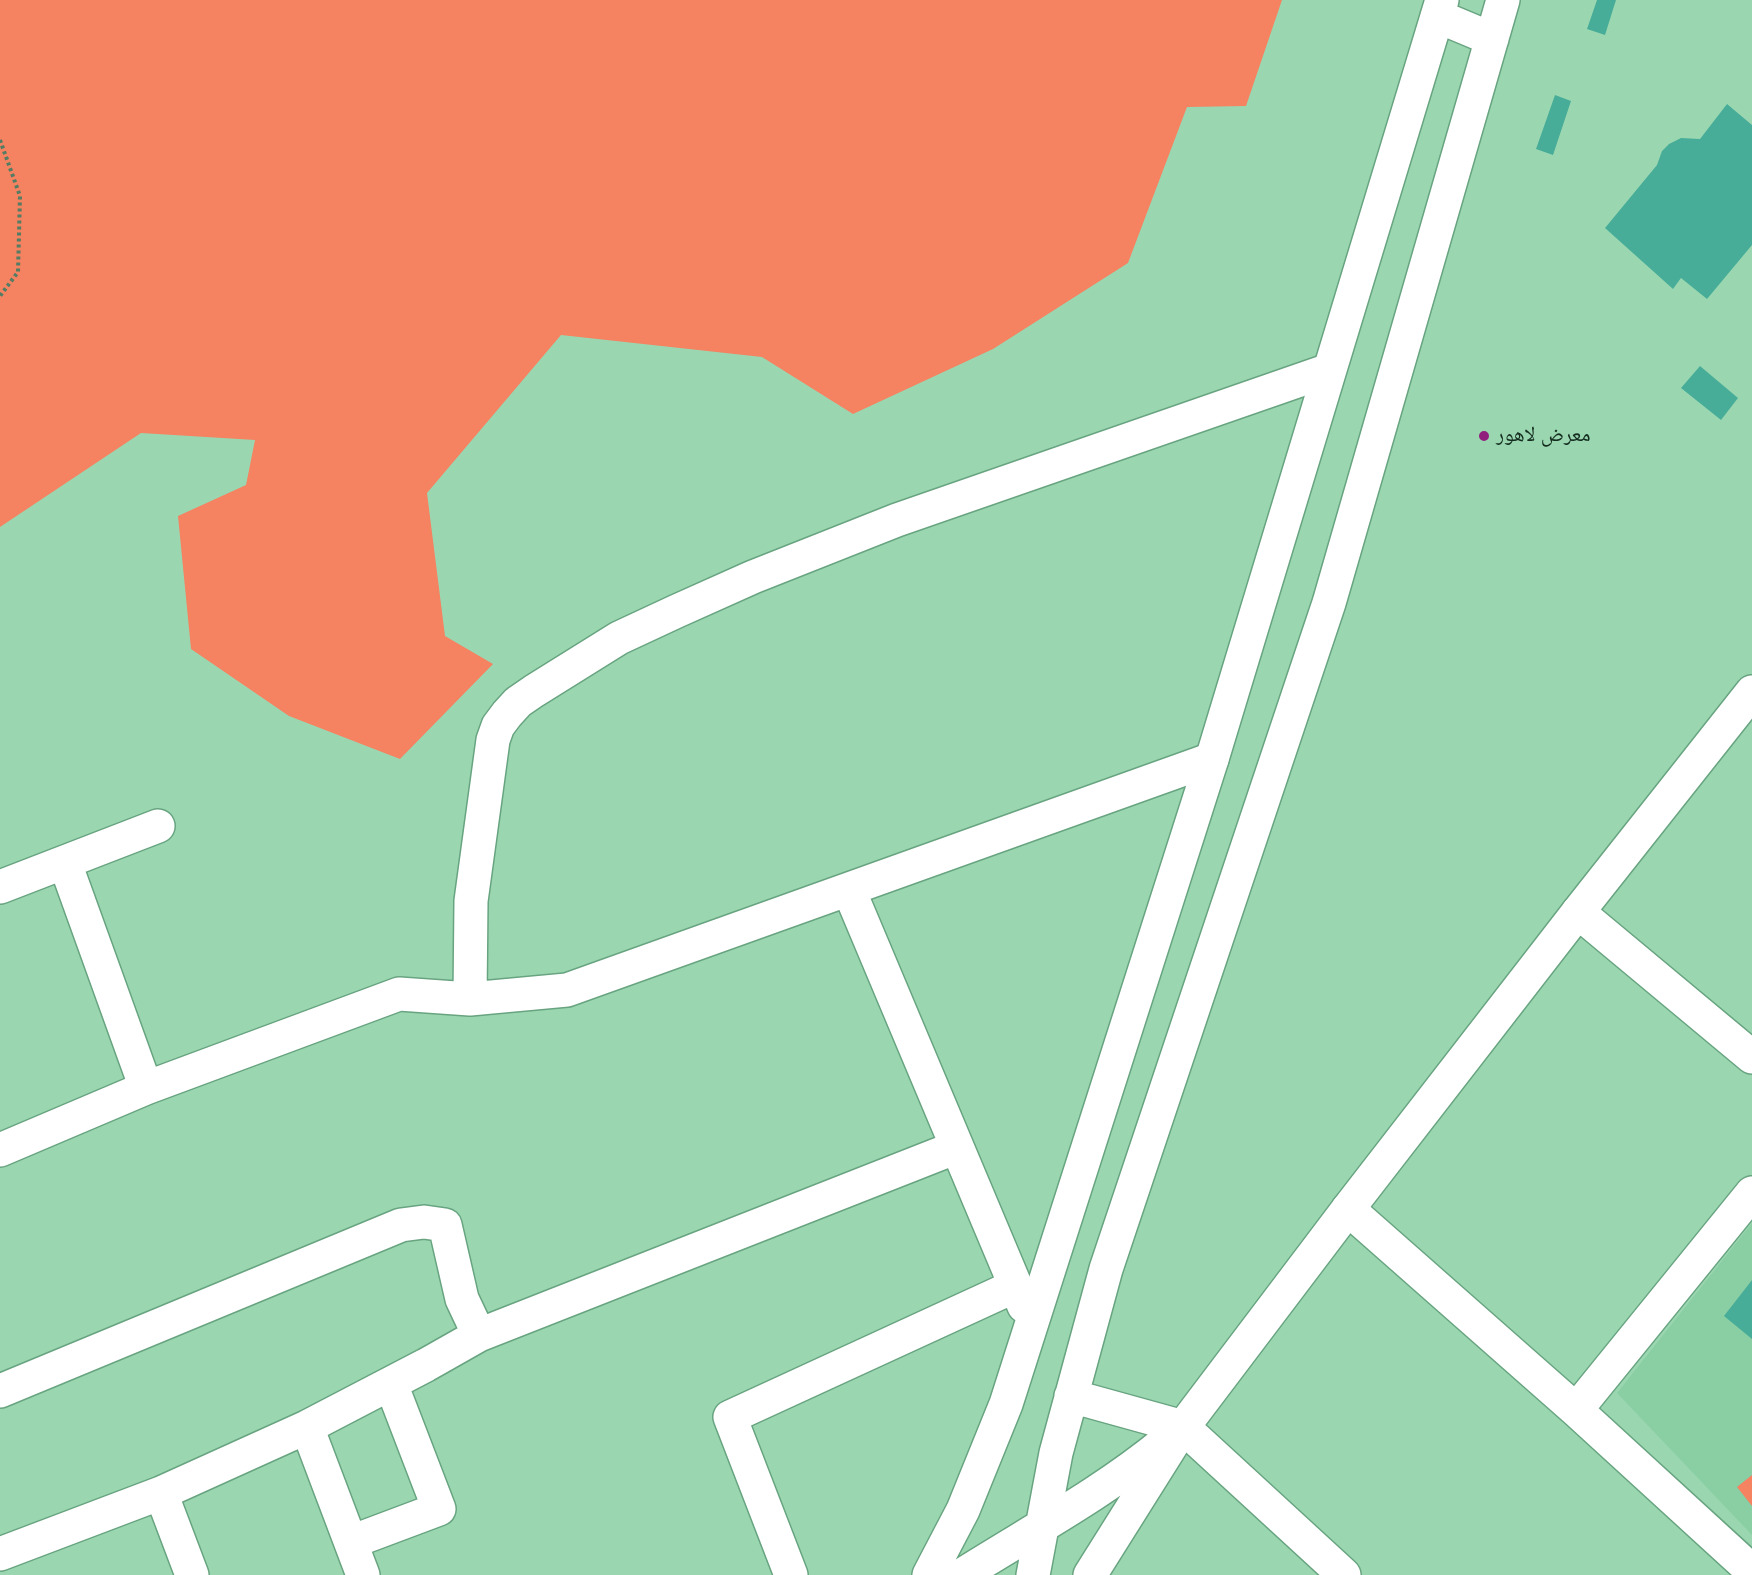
<!DOCTYPE html>
<html>
<head>
<meta charset="utf-8">
<style>
  body { margin:0 }
  canvas { display:block; background:#9ad7b1 }
</style>
</head>
<body>
<canvas width="1752" height="1575"></canvas>
<script>
const ctx = document.querySelector('canvas').getContext('2d');
ctx.lineJoin = 'round';
function paint(path, color) {
  ctx.fillStyle = color;
  ctx.fill(path, 'evenodd');
}
function trace(path, color, width, dash) {
  ctx.strokeStyle = color;
  ctx.lineWidth = width;
  ctx.lineCap = dash ? 'butt' : 'round';
  ctx.setLineDash(dash || []);
  ctx.stroke(path);
}
function drawText(font, color, halo, rows, align = 'center') {
  ctx.font = font + ' Roboto,"Noto Naskh Arabic",sans-serif';
  ctx.lineWidth = 6;
  ctx.setLineDash([]);
  ctx.textBaseline = 'middle';
  ctx.strokeStyle = halo;
  ctx.fillStyle = color;
  for (const [text, x, y, turn = 0] of rows) {
    ctx.save();
    ctx.translate(x, y);
    ctx.rotate((+turn || 0) * Math.PI / 180);
    ctx.textAlign = isNaN(turn) ? turn : align;
    if (halo) ctx.strokeText(text, 0, 0);
    ctx.fillText(text, 0, 0);
    ctx.restore();
  }
}
paint(new Path2D(`
  M1752 1223V1535L1617 1393Z`), '#8acea4');
paint(new Path2D(`
  M0 0H1282L1246 106 1187 107 1128 263 993 349 853 414 762 357 561 335 427 493 445 636 493 664 400 759 289 716 191 649 178 516 246 485 255 440 141 433 0 527Z
  M1752 1475V1506L1737 1487Z`), '#f58261');
paint(new Path2D(`
  M1597 0H1616L1605 35 1587 29Z
  M1555 95 1571 101 1553 155 1536 149Z
  M1727 104 1752 125V245L1707 299 1681 278 1673 289 1605 228 1657 165 1662 151 1669 144 1681 138 1700 139Z
  M1700 366 1738 398 1721 420 1681 388Z
  M1752 1280V1339L1724 1316Z`), '#48ad98');
const street = new Path2D(`
  M65 863 146 1088
  M0 887 158 826
  M849 890 1024 1306
  M1578 912 1752 1057
  M470 999 471 901 493 740 498 726 507 714 518 702 534 691 619 638 677 611 753 577 897 520 1329 370
  M0 1150 146 1088 399 994 470 999 567 990 1212 759
  M1348 1209 1576 1410 1752 1571
  M0 1391 401 1225 424 1222 445 1225 462 1299 479 1335
  M1576 1410 1752 1193
  M307 1427 363 1575
  M1183 1427 1344 1575
  M161 1493 192 1575
  M351 1542 439 1509 391 1384
  M0 1554 161 1493 307 1427 426 1365 479 1335 957 1147
  M791 1575 730 1417 1015 1286`);
const secondary = new Path2D(`
  M1437 16 1492 39
  M1071 1396 1183 1427
  M929 1575 963 1510 1006 1404 1212 759 1442 0
  M962 1575C1030 1532 1103 1493 1166 1441
  M1033 1575 1056 1453 1106 1269 1329 603 1503 0
  M1090 1575 1183 1427 1348 1209 1578 912 1752 692`);
trace(street, '#68a480', 36);
trace(secondary, '#68a480', 36);
trace(new Path2D(`
  M0 140 20 196 18 272 0 296`), '#527c63', 4, [3, 3]);
trace(street, '#fff', 33);
trace(secondary, '#fff', 33);
for (const [x, y, r, color] of [
  [1484,436,6,"#911d7c"]
]) {
  const dot = new Path2D();
  dot.arc(x, y, r, 0, 2 * Math.PI);
  ctx.fillStyle = color;
  ctx.fill(dot);
  trace(dot, '#9ad7b1', 2);
}
drawText('21px', '#142d1f', '#9ad7b1', [
  ["معرض لاهور",1496,436]
], 'left');
</script>
</body>
</html>
